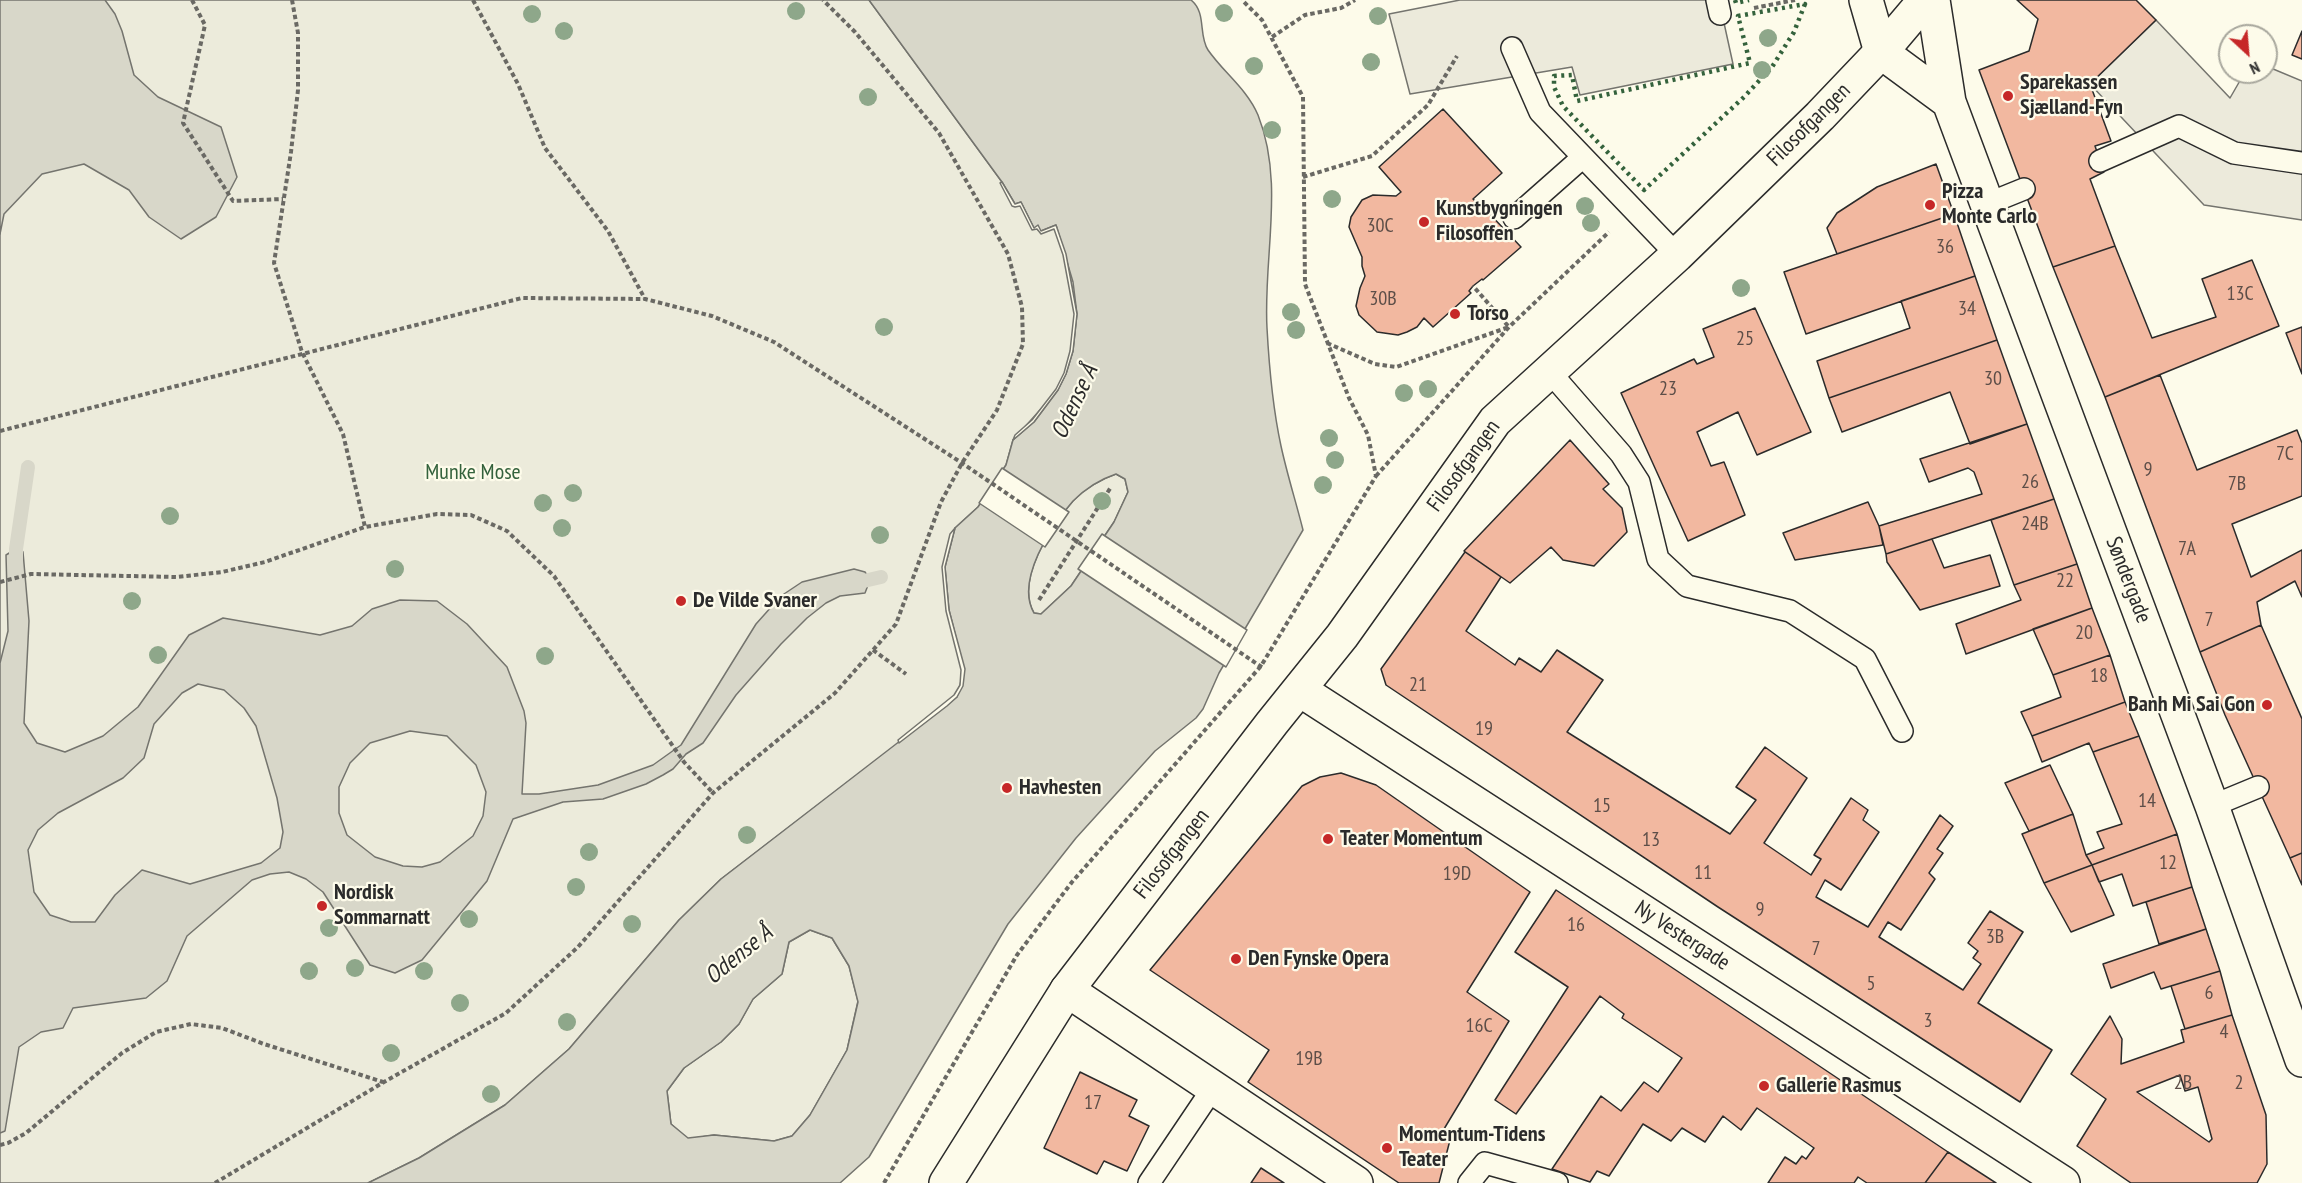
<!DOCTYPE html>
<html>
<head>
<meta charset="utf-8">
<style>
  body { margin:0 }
  #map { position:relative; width:2302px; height:1183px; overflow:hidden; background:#fdfbea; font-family:"PT Sans Narrow",sans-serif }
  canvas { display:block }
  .north { position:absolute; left:2218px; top:24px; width:60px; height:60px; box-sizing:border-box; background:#fdfbea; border:2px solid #a9a89e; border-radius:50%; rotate:154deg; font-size:16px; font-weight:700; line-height:24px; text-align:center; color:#2b2b2b }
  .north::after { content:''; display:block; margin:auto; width:21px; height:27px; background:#c62828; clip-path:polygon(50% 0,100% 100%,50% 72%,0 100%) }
</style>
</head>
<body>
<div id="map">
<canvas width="2302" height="1183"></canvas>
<div class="north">N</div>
</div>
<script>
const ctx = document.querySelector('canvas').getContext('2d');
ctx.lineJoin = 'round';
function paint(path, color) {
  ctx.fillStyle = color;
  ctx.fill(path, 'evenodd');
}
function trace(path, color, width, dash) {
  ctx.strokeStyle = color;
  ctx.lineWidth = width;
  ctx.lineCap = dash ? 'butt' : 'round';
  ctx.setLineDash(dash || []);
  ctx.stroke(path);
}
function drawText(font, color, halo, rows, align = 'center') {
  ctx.font = font + ' "PT Sans Narrow",sans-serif';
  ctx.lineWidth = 4.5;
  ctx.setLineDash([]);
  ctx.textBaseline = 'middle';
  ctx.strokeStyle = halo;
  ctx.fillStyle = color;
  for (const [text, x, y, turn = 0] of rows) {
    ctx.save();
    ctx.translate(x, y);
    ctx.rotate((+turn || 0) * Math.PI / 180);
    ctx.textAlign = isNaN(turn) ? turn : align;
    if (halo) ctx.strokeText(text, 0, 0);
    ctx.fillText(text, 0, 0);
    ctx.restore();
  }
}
const green = new Path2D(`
  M0 0H869L1002 182 1015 204 1021 202 1056 225 1066 254 1077 314 1073 351 1058 390 1013 440 1006 465 978 507 955 528 949 610 965 669 963 686 947 706 721 879 679 920 569 1049 505 1105 419 1158 368 1183H0Z
  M1116 474 1125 479 1128 492 1114 522 1071 586 1041 614 1034 613C1015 580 1051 526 1073 501 1084 489 1101 479 1116 474Z
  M810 930 832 938 849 966 858 1001 847 1050 810 1115 792 1136 774 1141 714 1135 688 1139 671 1124 667 1091 684 1068 721 1042 739 1024 753 999 782 974 789 942Z`);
paint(green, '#ecebdb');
trace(green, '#74746e', 1.5);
const parking = new Path2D(`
  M1460 0H1719L1733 64 1580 95 1572 67 1410 94 1389 14Z
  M2156 20 2230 98 2245 72H2266V66L2302 81V220L2204 205 2090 84Z`);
paint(parking, '#eceadb');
trace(parking, '#74746e', 1.5);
const water = new Path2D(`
  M0 0H105L115 14 122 31 134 75 158 97 221 127 237 177 216 217 181 239 149 217 129 190 84 164 42 174 4 214 0 234Z
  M869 0H1191C1207 13 1198 35 1208 50 1224 73 1247 89 1258 115 1285 183 1263 257 1267 328 1269 365 1273 409 1281 446 1287 474 1296 502 1303 530L1219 673 1203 709 1196 718 1155 751 1076 838 1008 924 869 1157 840 1183H368L419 1158 505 1105 569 1049 679 920 721 879 957 697 964 669 949 610 945 567 955 528 978 507 1006 465 1013 440 1034 422 1058 390 1066 374 1073 351 1077 314 1073 282 1056 225 1041 231 1034 228 1021 202 1015 204 1002 182ZM1116 474 1125 479 1128 492 1114 522 1071 586 1041 614 1034 613C1015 581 1051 526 1073 501 1085 489 1101 479 1116 474ZM810 930 832 938 849 966 858 1002 847 1050 810 1115 792 1136 774 1141 714 1135 688 1138 671 1124 667 1091 684 1068 721 1042 739 1024 753 999 782 974 789 942Z
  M19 547 23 552 29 621 24 723 37 743 65 752 103 736 138 707 189 635 223 618 320 635 352 626 372 609 400 600 437 601 467 624 507 667 524 711 526 723 522 794H539L598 785 653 765 681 745 756 624 781 596 802 582 854 569 865 572 870 580 865 593 840 596 826 603 807 618 781 644 736 695 703 743 686 754 673 769 663 775 646 784 603 799 563 802 513 819 487 881 422 960 395 973 370 965 323 892 306 879 289 872 270 874 252 880 187 936 167 981 146 998 73 1008 63 1028 41 1032 19 1047 5 1131 0 1133V663L8 631 6 555ZM198 684 224 690 244 708 256 726 277 798 283 832 280 848 261 863 190 884 142 870 115 895 95 922H71L50 915 34 892 28 850 38 830 58 813 123 778 144 758 154 724 182 693ZM410 731 447 736 476 765 486 792 483 816 473 836 440 862 422 867 403 866 375 857 347 835 339 813V787L350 763 370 743Z`);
paint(water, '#d8d7c9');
trace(water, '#74746e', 1.5);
const pier = new Path2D(`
  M1002 182 1015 204 1021 202 1034 228 1038 225 1041 231 1056 225 1066 254 1077 314 1073 351 1066 374 1058 390 1034 422 1013 440 1015 435 1032 420 1056 389 1064 373 1070 351 1074 314 1063 255 1054 229 1041 234 1037 229 1032 230 1020 206 1015 207 1012 206 1000 183Z
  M1002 468 1069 512 1045 547 979 503Z
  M955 528 945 567 949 610 965 669 963 686 957 697 947 706 899 743 898 740 954 695 960 685 961 670 946 611 942 567 950 534Z
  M1102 534 1247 630 1226 667 1078 569Z`);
paint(pier, '#fdfbea');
trace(pier, '#74746e', 1.5);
trace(new Path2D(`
  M16 566V549L28 467
  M851 584 881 577`), '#d8d7c9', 14);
const building = new Path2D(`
  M2017 0H2136L2156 20 2090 84 2111 141 2095 146 2104 172 2090 179 2115 246 2053 267 1979 70 2029 51 2038 19Z
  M2302 31V59L2292 55Z
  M1443 109 1502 173 1473 199 1485 211 1486 210 1521 247 1483 280 1482 279 1473 286 1469 291 1471 293 1433 327 1424 318 1417 327 1407 332 1398 335 1377 332 1359 315 1356 306 1360 288 1365 276 1362 266V257L1349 227 1351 217 1362 200 1373 195 1396 196 1401 192 1379 167Z
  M1936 164 1954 214 1837 254 1827 228 1837 213 1877 187Z
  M1954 214 1975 276 1806 334 1784 272Z
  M2115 246 2152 338 2216 317 2202 279 2252 260 2279 326 2105 397 2053 267Z
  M1975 276 1997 340 1829 398 1817 361 1910 328 1901 301Z
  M1755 308 1811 432 1757 455 1738 412 1697 432 1711 466 1724 462 1745 515 1688 541 1621 393 1694 359 1697 364 1714 357 1703 329Z
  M2302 327V374L2286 333Z
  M1997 340 2027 424 1970 444 1950 392 1842 432 1829 398Z
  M2160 375 2197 470 2297 430 2302 443V496L2232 524 2251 577 2302 550V597L2295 581 2257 602 2261 625 2200 652 2105 397Z
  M2027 424 2054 499 1886 554 1879 526 1982 494 1974 472 1968 468 1929 482 1920 459Z
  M1570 440 1609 484 1603 489 1622 508 1627 532 1594 566 1563 560 1551 547 1510 583 1464 551Z
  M2054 499 2077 564 2014 585 1991 520Z
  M1868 502 1879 526 1883 545 1795 560 1783 533Z
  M1932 539 1944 568 1990 555 2000 586 1920 610 1887 562 1886 554Z
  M1465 552 1501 577 1466 631 1515 665 1519 658 1541 672 1557 650 1603 680 1567 732 1730 834 1756 800 1736 787 1765 747 1807 778 1764 843 1811 875 1821 859 1814 855 1851 798 1868 810 1863 820 1879 832 1841 890 1825 880 1816 897 1868 927 1940 815 1953 826 1937 849 1943 853 1929 873 1935 879 1901 930 1888 922 1879 937 1963 990 1981 964 1973 958 1978 951 1968 943 1990 911 2023 932 1978 1003 2052 1050 2020 1102 1718 907 1386 685 1381 669Z
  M2077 564 2092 608 1966 654 1956 624 2021 600 2014 585Z
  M2092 608 2110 655 2053 675 2033 629Z
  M2261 625 2302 719V853L2290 858 2225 715 2200 652Z
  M2110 655 2125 702 2032 736 2021 712 2061 697 2053 675Z
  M2125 702 2139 736 2093 752 2089 743 2042 762 2032 736Z
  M2139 736 2177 834 2092 865 2086 855 2104 848 2097 832 2122 824 2093 752Z
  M2050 765 2073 814 2029 831 2005 783Z
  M1341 773 1376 785 1530 892 1467 992 1509 1021 1441 1134 1450 1140 1439 1183H1399L1248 1082 1269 1050 1150 970 1302 786 1320 777Z
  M2073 814 2086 855 2092 865 2044 883 2022 834Z
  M2177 834 2192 887 2133 906 2122 874 2099 882 2092 865Z
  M2302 853V885L2290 858Z
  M2092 865 2114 915 2071 932 2044 883Z
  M2192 887 2206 929 2159 944 2146 902Z
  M1556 890 1948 1152 1925 1183H1867L1858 1177 1854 1183H1768L1785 1157 1796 1164 1802 1156 1806 1159 1814 1148 1757 1108 1741 1130 1723 1116 1705 1142 1682 1128 1671 1141 1643 1124 1609 1176 1597 1171 1590 1182 1552 1169 1601 1096 1621 1111 1644 1082 1658 1092 1682 1058 1622 1018 1624 1014 1600 996 1516 1114 1495 1100 1568 987 1515 952Z
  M2206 929 2220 971 2161 989 2154 972 2111 988 2103 964Z
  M2220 971 2232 1015 2185 1029 2171 986Z
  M2232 1015 2266 1115 2267 1164 2257 1183H2131L2077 1146 2106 1099 2071 1074 2110 1016 2122 1039 2121 1064 2184 1042 2181 1030ZM2180 1075 2185 1091 2198 1087 2212 1139 2209 1142 2137 1092Z
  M1080 1072 1137 1100 1129 1116 1149 1126 1127 1171 1104 1161 1097 1174 1044 1148Z
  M1948 1152 1996 1183H1925Z
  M1261 1168 1284 1183H1251Z`);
paint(building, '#f2b8a0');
trace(building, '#2b2b2b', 1.5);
const service = new Path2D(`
  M1717 0 1720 14
  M1512 48 1540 112 1677 255
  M2100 161 2179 126 2234 153 2302 163
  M1987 204 2024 189
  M1514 218 1583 157
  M1549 371 1621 454 1639 482 1658 559 1687 586 1790 611 1865 659 1902 731
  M2212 806 2258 787
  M1149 1183 1213 1088
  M1469 1183 1485 1163 1557 1183`);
const minor = new Path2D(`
  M1933 0 1949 102 2212 806 2302 1060
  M1881 52 1949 102
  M1300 690 2063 1183
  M1067 990 1356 1183`);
const tertiary = new Path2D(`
  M1866 0 1881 52`);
const secondary = new Path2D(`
  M946 1183 1067 990 1272 723 1342 636 1495 421 1677 255 1820 116 1881 52 1925 0`);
trace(service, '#2b2b2b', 24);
trace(minor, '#2b2b2b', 36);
trace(tertiary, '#2b2b2b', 36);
trace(secondary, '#2b2b2b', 36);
trace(new Path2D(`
  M192 0 205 25 183 123 233 201 283 199
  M292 0 298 33V90L291 152 274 263 302 352 343 434 365 527
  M473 0 518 84 545 148 608 231 645 299
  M1754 8 1795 0
  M1272 37 1305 15 1341 8 1355 0
  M1303 177 1372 156 1428 105 1457 56
  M1327 343 1375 364 1396 367 1509 327 1473 286
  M0 431 522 298 645 299 712 316 774 342 962 463 1263 668
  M1376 476 1509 327 1609 232
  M0 582 31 574 177 577 222 572 265 562 365 527 437 514 471 515 507 531 554 576 684 762 713 793
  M1039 600 1111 487
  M873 650 906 674
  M0 1145 8 1143 26 1133 122 1053 156 1032 191 1024 222 1028 264 1044 383 1082
  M215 1183 384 1082 506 1013 578 947 713 793 835 693 896 624 941 502 962 463 997 410 1023 344 1022 307 1008 254 939 133 855 32 823 0
  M884 1183 1017 955 1072 882 1261 666 1376 476 1368 435 1349 398 1305 284 1303 97 1262 20 1242 0`), '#6a6964', 4, [4.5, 3]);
trace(service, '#fdfbea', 21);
trace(minor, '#fdfbea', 33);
trace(tertiary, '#fdfbea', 33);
trace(secondary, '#fdfbea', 33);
trace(new Path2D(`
  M1735 0 1736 3 1749 0
  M1805 4 1794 32 1772 67 1744 97 1644 190 1563 106 1554 87V76L1572 75 1577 101 1750 63 1738 16Z`), '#34623c', 4.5, [3, 4.5]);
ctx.fillStyle = '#8ea78a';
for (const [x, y] of [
  [796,11],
  [1224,13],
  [532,14],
  [1378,16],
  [564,31],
  [1768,38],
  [1371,62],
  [1254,66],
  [1762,70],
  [868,97],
  [1272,130],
  [1332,199],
  [1585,206],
  [1591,223],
  [1741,288],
  [1291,312],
  [884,327],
  [1296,330],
  [1428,389],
  [1404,393],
  [1329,438],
  [1335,460],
  [1323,485],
  [573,493],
  [1102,501],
  [543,503],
  [170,516],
  [562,528],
  [880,535],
  [395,569],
  [132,601],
  [158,655],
  [545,656],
  [747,835],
  [589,852],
  [576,887],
  [469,919],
  [632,924],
  [329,928],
  [355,968],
  [309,971],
  [424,971],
  [460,1003],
  [567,1022],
  [391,1053],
  [491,1094]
]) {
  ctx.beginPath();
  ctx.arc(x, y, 9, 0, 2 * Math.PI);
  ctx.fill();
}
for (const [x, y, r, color] of [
  [2008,96,6,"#c62828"],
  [1930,205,6,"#c62828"],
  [1424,222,6,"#c62828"],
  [1455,314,6,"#c62828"],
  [681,601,6,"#c62828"],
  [2267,705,6,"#c62828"],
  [1007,788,6,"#c62828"],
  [1328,839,6,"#c62828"],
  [322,906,6,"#c62828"],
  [1236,959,6,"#c62828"],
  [1764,1086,6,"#c62828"],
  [1387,1148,6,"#c62828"]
]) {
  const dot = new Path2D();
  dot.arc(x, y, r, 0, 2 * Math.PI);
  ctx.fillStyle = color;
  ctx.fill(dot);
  trace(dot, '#fdfbea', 2);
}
drawText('20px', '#5d4e48', null, [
  ["30C",1380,226],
  ["36",1945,247],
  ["13C",2240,294],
  ["30B",1383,299],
  ["34",1967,309],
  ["25",1745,339],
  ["30",1993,379],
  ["23",1668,389],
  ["7C",2285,454],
  ["9",2148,470],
  ["26",2030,482],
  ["7B",2237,484],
  ["24B",2035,524],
  ["7A",2187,549],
  ["22",2065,581],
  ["7",2209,620],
  ["20",2084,633],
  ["18",2099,676],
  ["21",1418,685],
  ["19",1484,729],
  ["14",2147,801],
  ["15",1602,806],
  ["13",1651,840],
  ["12",2168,863],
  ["11",1703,873],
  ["19D",1457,874],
  ["9",1760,910],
  ["16",1576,925],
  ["3B",1995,937],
  ["7",1816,949],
  ["5",1871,984],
  ["6",2209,993],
  ["3",1928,1021],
  ["16C",1479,1026],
  ["4",2224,1032],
  ["19B",1309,1059],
  ["2B",2183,1083],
  ["2",2239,1083],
  ["17",1093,1103]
]);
drawText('bold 22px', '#2b2b2b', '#fdfbea', [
  ["Sparekassen",2020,83],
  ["Sjælland-Fyn",2020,108],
  ["Pizza",1942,192],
  ["Monte Carlo",1942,217],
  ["Kunstbygningen",1436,209],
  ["Filosoffen",1436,234],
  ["Torso",1467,314],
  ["De Vilde Svaner",693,601],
  ["Banh Mi Sai Gon",2255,705,"right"],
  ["Havhesten",1019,788],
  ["Teater Momentum",1340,839],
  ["Nordisk",334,893],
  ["Sommarnatt",334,918],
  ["Den Fynske Opera",1248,959],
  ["Gallerie Rasmus",1776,1086],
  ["Momentum-Tidens",1399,1135],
  ["Teater",1399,1160]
], 'left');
drawText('22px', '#2b2b2b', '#fdfbea', [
  ["Filosofgangen",1809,125,-45],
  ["Filosofgangen",1464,466,-54],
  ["Søndergade",2128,580,69],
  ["Filosofgangen",1172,854,-52],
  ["Ny Vestergade",1682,936,33]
]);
drawText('22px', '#34623c', '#fdfbea', [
  ["Munke Mose",473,473]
]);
drawText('italic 24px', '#2b2b2b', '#fdfbea', [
  ["Odense Å",1075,402,-65],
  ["Odense Å",739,955,-39]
]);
</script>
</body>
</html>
